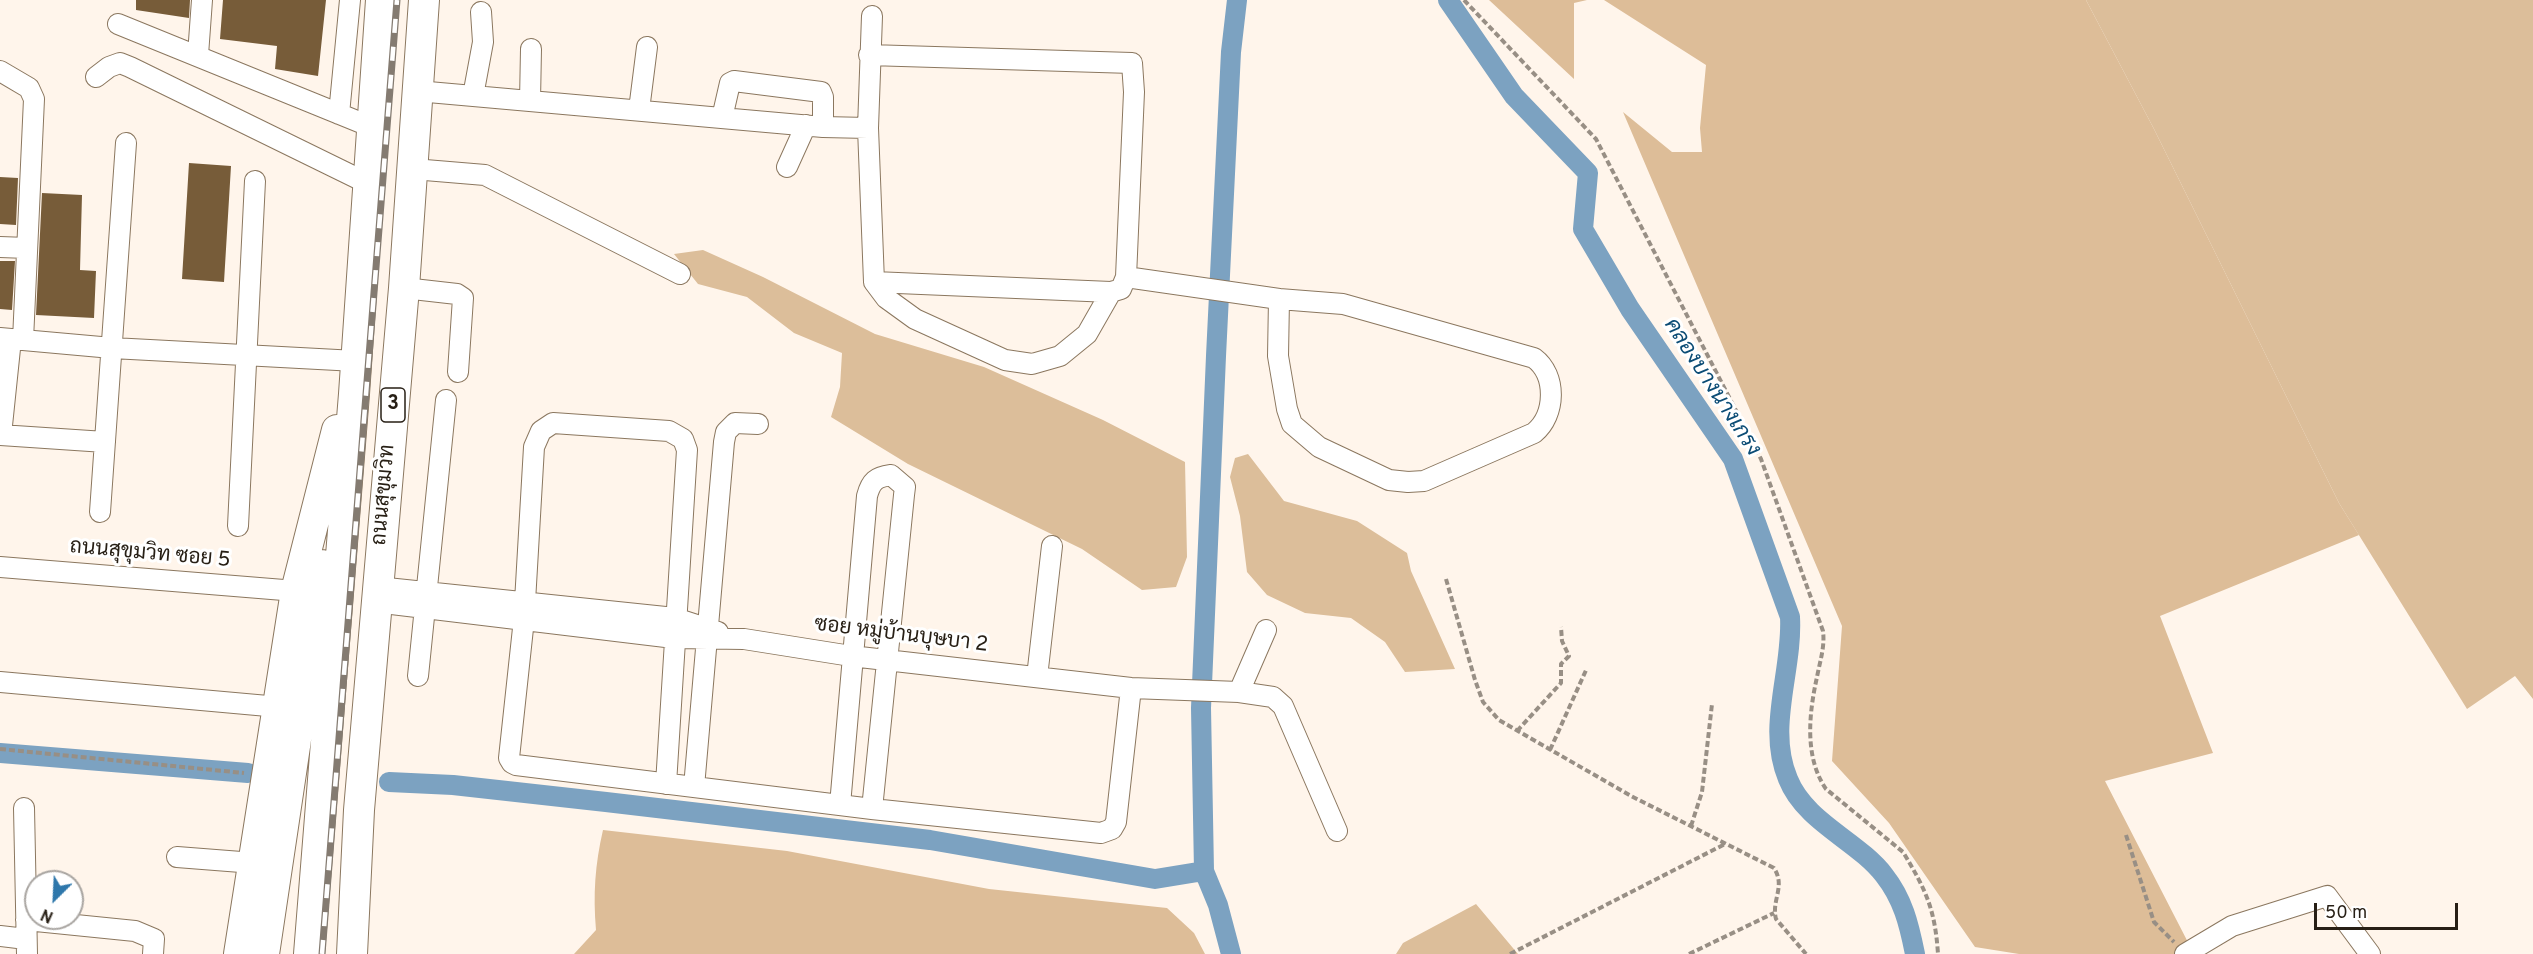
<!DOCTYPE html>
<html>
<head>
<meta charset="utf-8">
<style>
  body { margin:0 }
  #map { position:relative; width:2533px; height:954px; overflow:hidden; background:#fff5eb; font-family:Overpass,sans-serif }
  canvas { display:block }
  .north { position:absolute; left:24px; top:870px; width:60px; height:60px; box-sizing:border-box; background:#fff; border:2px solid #a9a5a1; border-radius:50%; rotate:204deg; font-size:16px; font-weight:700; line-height:24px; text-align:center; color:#271f15 }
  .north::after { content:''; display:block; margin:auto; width:21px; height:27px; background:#2e77ab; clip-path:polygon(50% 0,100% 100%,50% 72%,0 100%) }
  .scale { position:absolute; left:2314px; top:903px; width:144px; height:27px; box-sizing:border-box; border:3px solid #271f15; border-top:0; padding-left:8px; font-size:18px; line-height:21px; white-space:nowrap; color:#271f15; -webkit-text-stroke:4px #fff; paint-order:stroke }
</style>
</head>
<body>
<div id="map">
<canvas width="2533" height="954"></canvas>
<div class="north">N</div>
<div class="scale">50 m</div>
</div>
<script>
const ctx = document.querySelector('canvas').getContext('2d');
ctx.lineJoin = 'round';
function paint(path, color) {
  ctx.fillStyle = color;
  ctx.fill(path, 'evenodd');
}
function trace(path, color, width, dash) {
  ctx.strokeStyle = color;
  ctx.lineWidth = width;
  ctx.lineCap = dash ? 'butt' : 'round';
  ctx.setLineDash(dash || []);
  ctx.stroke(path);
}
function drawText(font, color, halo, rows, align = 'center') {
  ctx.font = font + ' Overpass,Sarabun,sans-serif';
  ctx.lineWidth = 6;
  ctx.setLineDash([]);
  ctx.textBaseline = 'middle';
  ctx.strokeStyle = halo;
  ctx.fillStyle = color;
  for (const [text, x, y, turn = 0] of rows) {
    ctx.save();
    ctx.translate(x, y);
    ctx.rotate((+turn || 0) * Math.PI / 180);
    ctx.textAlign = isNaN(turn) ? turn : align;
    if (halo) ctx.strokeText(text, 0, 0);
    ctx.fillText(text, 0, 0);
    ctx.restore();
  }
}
paint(new Path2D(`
  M2086 0H2533V699L2515 676 2467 709 2339 503 2154 129Z
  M703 250 763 277 875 334 984 367 1103 420 1185 462 1187 557 1176 587 1142 590 1082 549 908 464 831 417 840 387 842 353 794 333 747 297 698 284 674 254Z
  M1248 454 1284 501 1357 521 1407 553 1411 571 1455 669 1405 672 1385 642 1351 618 1305 613 1267 595 1247 572 1240 516 1230 477 1235 458Z
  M1476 904 1518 954H1396L1403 943Z`), '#dcbe9a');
paint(new Path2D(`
  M1489 0H1587L1574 3V79Z
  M1604 0H2086L2154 129 2339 503 2359 535 2160 616 2213 753 2105 781 2194 954H2019L1975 947 1889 823 1832 761 1842 626 1623 112 1672 152H1702L1700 128 1706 65Z
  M603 830 787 851 989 889 1167 908 1194 933 1205 954H574L596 930C593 894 595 865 603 830Z`), '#ddbd98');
trace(new Path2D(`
  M1448 0 1514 96 1588 173 1583 229 1630 309 1733 459 1790 617C1793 671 1766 727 1788 779 1805 822 1858 841 1884 875 1903 899 1909 924 1915 954
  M0 753 248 773
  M389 782 453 785 606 802 930 840 1155 879 1204 871
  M1231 954 1218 905 1204 871 1201 708 1216 356 1231 52 1237 0`), '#7ca2c1', 20);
paint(new Path2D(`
  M136 0H190L189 18 136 10Z
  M223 0H326L318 76 275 69 277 46 220 39Z
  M189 163 231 166 224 282 182 279Z
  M0 177 18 178 16 225 0 224Z
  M42 193 82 195 80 270 96 271 94 318 36 315Z
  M0 261H15L12 310 0 309Z`), '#775c39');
const minor = new Path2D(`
  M118 24 374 128
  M198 55 202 0
  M0 71 29 88 34 99 23 340
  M96 77 109 67 120 63 130 67 369 184
  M417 91 823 127 868 128 874 282 1111 292 1121 289 1126 277 1134 92 1132 63 869 55
  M473 96 483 42 481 12
  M530 101 531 49
  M639 110 647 47
  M339 114 350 0
  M722 118 730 83 734 81 821 92 823 97V127
  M868 128 872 16
  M787 167 806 125
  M413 169 485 175 680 274
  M0 247 27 248
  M1126 277 1279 299 1278 356 1287 409 1292 424 1319 447 1389 480 1408 482 1424 481 1534 433C1556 415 1557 375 1534 358L1343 304 1279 299
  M874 282 886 298 915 319 1005 360 1032 364 1060 356 1087 334 1111 292
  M404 288 457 294 463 298 458 372
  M0 338 112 348 356 361
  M0 435 105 442
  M1 435 11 339
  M100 512 126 143
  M238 526 255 181
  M0 567 296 591
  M377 587 675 618 718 632
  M375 602 674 638 744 639 851 656 1131 688 1239 692 1273 697 1283 706 1337 831
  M418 676 446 400
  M1037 677 1052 546
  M0 682 279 707
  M1239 692 1266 630
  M666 784 687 450 683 439 669 431 553 423 541 431 534 447 524 619 509 758 512 763 516 765 872 809 1101 833 1112 829 1116 822 1131 688
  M694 787 724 442 726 432 735 423 758 424
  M840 805 867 496C871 481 876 477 891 475L905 487 904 495 872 809
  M24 808 27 954
  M177 857 254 863
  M26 920 135 931 154 939 153 954
  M0 936 26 939
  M2185 954 2232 926 2327 896 2370 954`);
const highway = new Path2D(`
  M239 954 296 591 337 430
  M264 954 322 565
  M309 954 354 394 381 0
  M352 954 359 810 404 288 424 0`);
trace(minor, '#8b775f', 22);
trace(highway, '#8b775f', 32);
trace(new Path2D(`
  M1464 0 1596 139 1761 459 1823 631C1825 647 1820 661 1817 677 1809 713 1804 757 1826 789L1903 852C1926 890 1935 909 1938 954
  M1446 579 1475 680 1483 702 1499 720 1631 796 1774 868C1786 887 1771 900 1776 919L1806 954
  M1517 731 1561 683V664L1569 656 1562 641 1561 627
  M0 749 244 773
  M1550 750 1587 668
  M1691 826 1702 792 1712 704
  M2126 835 2154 922 2174 942
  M1510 954 1725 844
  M1689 954 1774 913`), '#988f85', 4, [6, 3]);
trace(minor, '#fff', 20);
trace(highway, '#fff', 30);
const rail = new Path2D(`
  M322 954 397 0`);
trace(rail, '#847b71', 7);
trace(rail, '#fff', 4.5, [14]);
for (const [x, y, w] of [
  [393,405,24]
]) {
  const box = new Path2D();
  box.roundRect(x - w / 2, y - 17, w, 34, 4.5);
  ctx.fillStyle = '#fff';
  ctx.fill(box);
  trace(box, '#271f15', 1.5);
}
drawText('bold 20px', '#271f15', null, [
  ["3",393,405]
]);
drawText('21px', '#271f15', '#fff', [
  ["ถนนสุขุมวิท",385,495,-85],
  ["ถนนสุขุมวิท ซอย 5",150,555,5],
  ["ซอย หมู่บ้านบุษบา 2",901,636,7]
]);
drawText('italic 22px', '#0b4c75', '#fff', [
  ["คลองบางนางเกรง",1711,388,57]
]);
</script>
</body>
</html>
